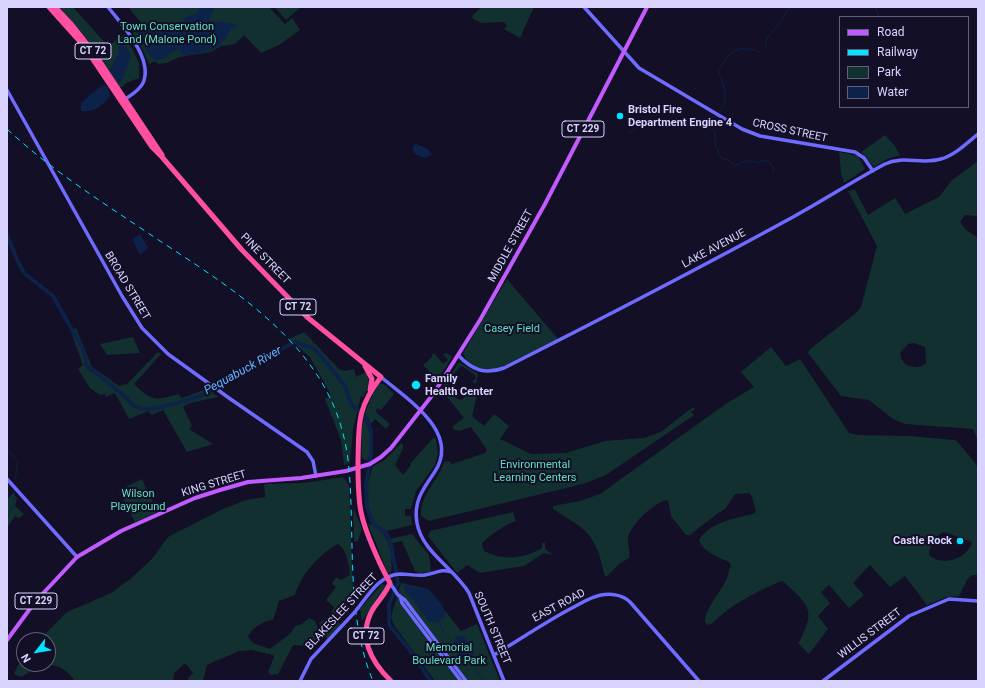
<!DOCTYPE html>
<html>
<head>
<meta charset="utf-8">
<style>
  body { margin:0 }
  #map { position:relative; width:985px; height:688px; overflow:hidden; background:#130f26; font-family:Roboto,sans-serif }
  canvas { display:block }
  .frame { position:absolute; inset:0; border:8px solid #d9d4ff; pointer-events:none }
  .legend { position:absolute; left:839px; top:16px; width:130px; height:92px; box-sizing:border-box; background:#130f26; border:1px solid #625e7d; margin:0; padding:5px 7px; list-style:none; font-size:12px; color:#d9d4ff }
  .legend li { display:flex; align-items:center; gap:8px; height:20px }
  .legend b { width:20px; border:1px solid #625e7d }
  .north { position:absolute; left:16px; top:632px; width:40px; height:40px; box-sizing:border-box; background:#130f26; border:1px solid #625e7d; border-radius:50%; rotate:239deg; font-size:11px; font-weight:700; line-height:16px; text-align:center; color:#d9d4ff }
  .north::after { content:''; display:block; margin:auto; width:14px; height:18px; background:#00e5ff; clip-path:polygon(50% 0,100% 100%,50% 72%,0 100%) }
</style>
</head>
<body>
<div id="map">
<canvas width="985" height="688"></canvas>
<div class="frame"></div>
<ul class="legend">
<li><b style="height:5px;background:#c25bff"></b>Road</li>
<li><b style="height:5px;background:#00e5ff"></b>Railway</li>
<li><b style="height:11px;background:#12302f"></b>Park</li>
<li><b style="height:11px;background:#0c2248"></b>Water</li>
</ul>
<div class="north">N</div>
</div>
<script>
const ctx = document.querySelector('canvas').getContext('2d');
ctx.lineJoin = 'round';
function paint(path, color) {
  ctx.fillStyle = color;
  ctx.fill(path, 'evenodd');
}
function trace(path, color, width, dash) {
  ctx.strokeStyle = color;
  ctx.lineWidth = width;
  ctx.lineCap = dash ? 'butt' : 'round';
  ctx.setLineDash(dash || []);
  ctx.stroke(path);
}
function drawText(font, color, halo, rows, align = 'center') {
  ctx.font = font + ' Roboto,sans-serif';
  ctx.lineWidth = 4;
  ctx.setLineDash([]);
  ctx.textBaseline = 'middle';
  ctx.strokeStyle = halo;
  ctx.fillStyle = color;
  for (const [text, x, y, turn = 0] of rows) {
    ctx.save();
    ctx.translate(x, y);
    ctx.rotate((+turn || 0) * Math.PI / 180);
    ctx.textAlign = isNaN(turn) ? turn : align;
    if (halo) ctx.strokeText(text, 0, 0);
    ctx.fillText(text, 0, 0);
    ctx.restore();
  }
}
paint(new Path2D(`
  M58 7H73L108 46 125 34 139 63V78L126 83 122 87H119C100 58 83 31 58 7Z
  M128 7H206L213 11 214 7H269L285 24 292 18 300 30 279 45 261 53 244 35 235 44 221 46 211 52 179 57 167 63 158 64 156 61 149 64 141 46 133 34 135 24H142Z
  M275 7H301L286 20Z
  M482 7H534L520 38 504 29 507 26 504 22 482 23 473 19 472 16Z
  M885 135 895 146 900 155 887 159 874 167 861 152Z
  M839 152 858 156 865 169 844 183 841 173Z
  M978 161V216L965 215 960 222 966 230 978 238V441L973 429 905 424 893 419 869 400 841 396 808 353 809 350 856 313 861 307 877 246 848 191 855 190 868 215 895 198 905 214 939 197 952 180ZM914 343 925 347 926 363C916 372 901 366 900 353L908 344Z
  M507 279 558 339 499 368C486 372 467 368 463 353Z
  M76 328 92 367 119 386 127 384 158 352 161 354 134 384C151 401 155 401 178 394L182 398 207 389 219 397C210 399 188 402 183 407L192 426 189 429 213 444 187 452 163 410 152 415 148 411 129 419 115 393 106 397 105 394 100 395 90 388 78 369 83 365 71 332Z
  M304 332 339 369 345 371 354 369 356 377 366 372C371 382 368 387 363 397L361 396 353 429 350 463 344 465 341 440 325 399 331 395 310 357 289 339Z
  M133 337 140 353 107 355 100 344Z
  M771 347 786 366 800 359 849 433 857 435 911 436 954 440 957 441 976 464 978 470V575H972L967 580 959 596 946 597 927 605 905 576 890 587 870 565 853 583 864 595 849 608 829 585 821 592 830 603 818 616 828 629 809 654 798 643C802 638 802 635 805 629 816 606 799 597 784 582L781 581C752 594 734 603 711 624L708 625 705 622C704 611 721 591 726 580 728 576 729 570 731 565L729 562C718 557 703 552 699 540 710 522 735 518 754 514L756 511 752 497 749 493 735 494 725 509 718 513 690 535H686L671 516 668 500C656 501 629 525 628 539 627 545 631 551 629 558L619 564 606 577 604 574C596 533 586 530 553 509V506L580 501 600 494 727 403 754 387 741 372ZM944 532 970 541 972 543C967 559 942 567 929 555 930 545 934 536 944 532Z
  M434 353 443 364 448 360 443 354 447 353 452 357 435 384 436 378 423 365 432 357V355Z
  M459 362 478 374 476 384 472 382 476 378 475 375 462 366C456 369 445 387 446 392L460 400 463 399 468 388H474L475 390 479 387 480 390 478 391 472 416 484 426 494 414 509 426 500 439 531 454 566 453 605 441 644 438 653 435 662 431 689 410 694 407 695 409 691 412 694 415 606 475 583 484 429 521 421 516C420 494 438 482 444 462L449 461 452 464 485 453 487 450 471 427 459 431 453 429V426L464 418 445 394 443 395 440 391Z
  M379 384H384L394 394 381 410 377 408 376 412 390 424 386 429 375 419 371 424 365 413 370 400Z
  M364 419 370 432 369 456 367 461 362 458 361 433Z
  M433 438 436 439 438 454 435 465 416 491 411 509H405V516H411L412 525 387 531C383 529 376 526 374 523 367 515 365 495 367 485 368 479 372 474 372 467L385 460 401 443 403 445V448L395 465 403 475 411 465 410 464Z
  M343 477 349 485 353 594 350 604 344 605 337 616V620L341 625 327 640 319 623 330 616 334 607 326 600 336 587 332 584 336 577 341 580 350 575C349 565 347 550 338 544 320 553 300 576 295 595L279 601 273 620C265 620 251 628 248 637L253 643 270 649 291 633 295 626 302 624 309 618 315 621 321 634C310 646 310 647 294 645L292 647 278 674 271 675 268 672 274 657 273 655 252 650 239 651 207 665 203 681H189L188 678 193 673 187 665 184 664 174 673 173 681H75C59 659 42 662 22 677L15 675 14 673 24 655V664H48V640H39L67 612 111 593 129 580 152 559 168 537 223 509 246 500 265 497 264 484 304 483Z
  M142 479 157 512 135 522 119 490Z
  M13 493 17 498 15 506 24 514 19 518 15 516 7 528V500Z
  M353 508 362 528 358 541 354 542Z
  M513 512 516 521C508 523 486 537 482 544L484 551C503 561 523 559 542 548V543H545V549L553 555 544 553 524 566 480 573 467 565 457 573 428 536 430 531Z
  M368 524C389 529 394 555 391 574L387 571Z
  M412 534 429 555 431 572 419 573 415 571 402 541 391 543 390 539Z
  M401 583 428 589 461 631 477 624 500 681H435L394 625 391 617Z
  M382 584 385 585V589L362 621 360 609Z`), '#12302f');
paint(new Path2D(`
  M199 7H214L209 19 210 21 237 24V26L231 29 222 43 213 50 184 56 179 49C172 51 168 56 162 59 147 64 142 39 136 31 142 22 154 23 165 23L166 30C178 37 180 24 185 18 188 15 193 15 197 14Z
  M120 44 125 45 131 55 122 81 119 84 109 70C114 66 114 58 119 54L118 48Z
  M102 85 108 87 110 96C102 106 94 113 81 111V103Z
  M415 143 429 150 432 155 425 158 415 154 412 149Z
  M140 234 148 248 140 255 132 239Z
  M407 583 412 587 428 589C433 595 450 610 444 618L435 623 429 621 405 590 404 587Z
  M459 636 465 637C471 644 477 655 472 663L464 661 451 647 456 637Z`), '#0c2248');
trace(new Path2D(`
  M875 7 879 17
  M766 47C765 36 774 30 780 23 784 18 785 11 791 7
  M719 112C731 100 723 84 718 69 732 52 732 46 756 50L759 53
  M715 119 711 128 715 132V144L721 158 728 160 735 166C743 161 750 159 758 163L763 160 769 162 774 168 773 173
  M628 134 636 127
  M7 449 18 461 15 480
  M7 519 13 506 15 493
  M397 582 406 584
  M439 621 443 632 453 642
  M471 663 484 681`), '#0c2248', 1);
trace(new Path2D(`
  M7 235 18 262 25 274 53 296 83 349 87 366 127 398C131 404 136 408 144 409 157 410 197 398 210 392 223 387 232 377 243 370 260 359 278 351 295 342L313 348 321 356 345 386 351 404 366 418 371 431V456L366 484 367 507 373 524 387 534 391 545 398 583 389 604V625L408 648 431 681`), '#0c2248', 4);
trace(new Path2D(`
  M108 7C122 25 154 59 143 83 139 91 131 95 124 100
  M584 7 639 68 742 129 760 136 855 152 864 158 873 171
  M7 90 122 296 142 328 168 354 229 398 307 452 313 461 316 476
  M458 355C472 370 485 375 504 368 601 319 698 269 793 217 824 200 853 181 885 164 903 155 922 165 941 159 955 155 967 143 978 134
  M381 377C407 399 462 433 434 473 423 489 413 502 417 523 422 552 454 568 469 593L504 681
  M7 479 77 557
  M390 583 398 595 405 600 466 681
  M400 596 402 603 461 681
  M358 608C369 594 380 575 400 574 408 574 416 576 425 575 435 574 441 568 451 572
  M494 655C519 640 544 623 570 609 580 604 590 597 601 595 611 593 623 595 630 602L699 681
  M300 681 311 659 354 613
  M823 681 909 616 949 599 978 601`), '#6f6bff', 3.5);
trace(new Path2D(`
  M7 640 35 602 77 557 121 531 195 498 220 490 248 482 301 478 346 471 370 464 381 457 391 448 434 393 480 320 545 204 647 7`), '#c25bff', 4);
trace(new Path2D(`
  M49 7 84 46 152 147 162 157 242 250 307 317 381 377C356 409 359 425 358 463 358 479 358 497 361 512 365 532 380 565 390 583 386 593 379 600 373 609 357 636 371 662 391 681
  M55 7 72 25 94 53 162 155
  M365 366 372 379 370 390`), '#ff4fa3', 5);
trace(new Path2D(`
  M7 129C50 169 99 200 148 233 223 283 317 337 342 430 349 454 350 479 351 504 353 563 350 626 373 681`), '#00e5ff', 1, [6, 5]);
trace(new Path2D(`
  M354 613 358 608`), '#6f6bff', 3.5);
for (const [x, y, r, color] of [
  [620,116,4,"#00e5ff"],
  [416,385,5,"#00e5ff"],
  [960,541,4,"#00e5ff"]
]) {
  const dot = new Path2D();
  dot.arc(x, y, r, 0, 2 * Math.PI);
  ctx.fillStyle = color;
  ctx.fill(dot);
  trace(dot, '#130f26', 1.5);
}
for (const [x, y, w] of [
  [93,51,36],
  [583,129,42],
  [298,307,36],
  [36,601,42],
  [366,636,36]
]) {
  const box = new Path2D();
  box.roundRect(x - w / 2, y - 8, w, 16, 3);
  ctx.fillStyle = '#130f26';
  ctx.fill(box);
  trace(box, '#d9d4ff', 1);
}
drawText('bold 10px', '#d9d4ff', null, [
  ["CT 72",93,51],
  ["CT 229",583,129],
  ["CT 72",298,307],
  ["CT 229",36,601],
  ["CT 72",366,636]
]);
drawText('11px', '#5fe0c0', '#130f26', [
  ["Town Conservation",167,27],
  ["Land (Malone Pond)",167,40],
  ["Casey Field",512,329],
  ["Environmental",535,465],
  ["Learning Centers",535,478],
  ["Wilson",138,494],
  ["Playground",138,507],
  ["Memorial",449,648],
  ["Boulevard Park",449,661]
]);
drawText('bold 11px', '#d9d4ff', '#130f26', [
  ["Bristol Fire",628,110],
  ["Department Engine 4",628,123],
  ["Family",425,379],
  ["Health Center",425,392],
  ["Castle Rock",952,541,"right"]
], 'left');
drawText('11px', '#d9d4ff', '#130f26', [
  ["CROSS STREET",790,131,12],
  ["MIDDLE STREET",511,246,-61],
  ["LAKE AVENUE",714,249,-28],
  ["PINE STREET",265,259,46],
  ["BROAD STREET",127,286,59],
  ["KING STREET",214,484,-17],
  ["EAST ROAD",559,606,-28],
  ["BLAKESLEE STREET",342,612,-47],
  ["SOUTH STREET",492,628,67],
  ["WILLIS STREET",870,634,-37]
]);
drawText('italic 12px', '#62b6ff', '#130f26', [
  ["Pequabuck River",243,371,-29]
]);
</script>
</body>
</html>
